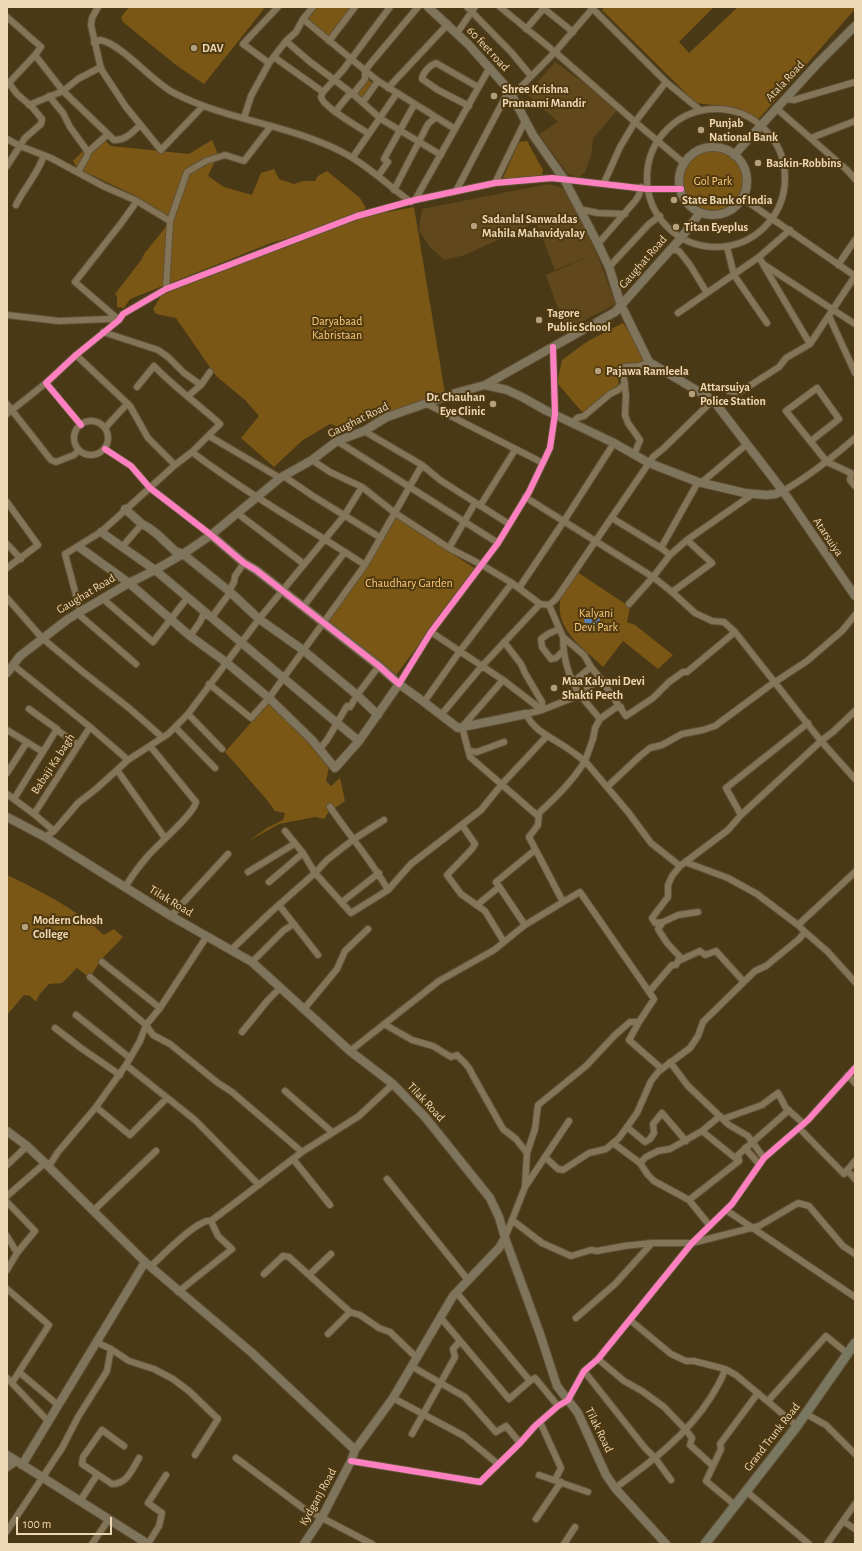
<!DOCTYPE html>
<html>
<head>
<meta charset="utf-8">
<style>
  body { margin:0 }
  #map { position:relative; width:862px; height:1551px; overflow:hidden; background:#4a3916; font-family:"Alegreya Sans",sans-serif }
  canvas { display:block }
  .frame { position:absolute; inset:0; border:8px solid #edd7b4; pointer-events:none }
  .scale { position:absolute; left:16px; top:1517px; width:96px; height:18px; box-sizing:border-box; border:2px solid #edd7b4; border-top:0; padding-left:5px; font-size:12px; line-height:14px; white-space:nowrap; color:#edd7b4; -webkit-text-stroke:3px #4f3910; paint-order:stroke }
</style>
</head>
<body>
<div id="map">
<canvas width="862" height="1551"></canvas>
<div class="frame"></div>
<div class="scale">100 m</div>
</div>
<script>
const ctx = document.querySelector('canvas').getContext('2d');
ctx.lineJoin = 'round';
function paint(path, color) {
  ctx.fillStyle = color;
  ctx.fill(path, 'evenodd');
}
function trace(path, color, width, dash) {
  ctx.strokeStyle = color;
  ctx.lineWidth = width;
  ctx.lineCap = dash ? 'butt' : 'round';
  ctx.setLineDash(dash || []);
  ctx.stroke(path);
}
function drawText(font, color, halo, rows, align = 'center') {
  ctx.font = font + ' "Alegreya Sans",sans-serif';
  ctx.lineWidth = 4;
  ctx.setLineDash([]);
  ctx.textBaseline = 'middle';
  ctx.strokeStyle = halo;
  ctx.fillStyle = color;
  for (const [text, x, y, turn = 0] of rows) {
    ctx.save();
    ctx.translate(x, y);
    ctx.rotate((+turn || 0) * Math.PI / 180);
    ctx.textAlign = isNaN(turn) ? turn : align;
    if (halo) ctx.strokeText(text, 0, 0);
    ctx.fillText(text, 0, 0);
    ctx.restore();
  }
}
paint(new Path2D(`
  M555 62 619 108 593 139 591 156 585 172 578 178 567 173 539 134 558 122 527 94Z
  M548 184 560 187 570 193 597 254 616 304 566 330 546 275 593 255 555 270 536 222 465 255 444 260 429 246 419 230 422 209Z`), '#60471c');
paint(new Path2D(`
  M129 7H262L264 9 204 84 176 65 123 22 121 17Z
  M318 7H353L328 37 308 19Z
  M605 7H714L679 42 689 53 738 7H855V9L757 121 738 108 696 103 602 10Z
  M367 79 374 84 365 97 362 98 357 93Z
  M101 137 111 146 189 154 212 140 218 154 208 176 224 187 252 195 261 173 274 169 279 179 294 184 303 181H315L318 176 327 171 360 198 366 208 360 213 320 229 271 243 130 299 124 308 117 307V296L115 294 142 259 144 254 165 228 169 217 136 196 77 168 73 161 86 148Z
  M527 141 543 170 542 176 502 180 519 142Z
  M683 181a30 30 0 1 1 60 0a30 30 0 1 1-60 0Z
  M414 207 445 393 346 429 330 424 303 440 274 467 241 438 259 416 245 400 216 376 176 318 156 314 153 309 167 286 329 229 372 215Z
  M623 323 639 347 643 362 640 364 619 368 618 388 583 413 557 383 562 360 588 341Z
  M396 518 476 569 396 675 328 622Z
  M577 572 630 607 627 622 635 625 673 655 658 669 623 641 603 667C585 649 556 631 560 602 561 595 573 579 577 572Z
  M269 702 296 728 329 767 326 781 331 786 340 778 345 801 328 813 324 819 315 817 279 824 247 842 267 828 283 820 285 813 275 811 267 800 225 752Z
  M7 875C41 891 76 909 104 935L114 929 123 937 100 961 90 978 77 968 62 983 49 984 39 995 36 1002 30 996 24 995 7 1015Z`), '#7a5715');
paint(new Path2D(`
  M584 619a8 8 0 1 1 16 0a8 8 0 1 1-16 0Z`), '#5980b9');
const street = new Path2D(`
  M98 7 92 18 91 25 101 69 126 107 161 150 203 106
  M467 7 512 53 531 76
  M500 7 555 52 635 122 685 164
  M542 7 573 32
  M591 7 666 82 700 110
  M7 17 41 47 35 55 7 85
  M303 19 378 81 455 129
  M526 29 545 7
  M457 33 475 7
  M286 41 309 61 353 94 381 119 441 155
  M329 41 355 7
  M94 43 100 40C122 44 151 81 174 93 224 119 283 124 334 148 363 161 385 183 411 202
  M35 55 63 91 114 140C125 141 133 132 140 125
  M274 57 323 92 343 70 390 7
  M269 63 243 44 278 7
  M388 88 448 24
  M323 92 321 97C323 107 359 127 369 134
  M49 96 63 113 70 127 88 152 87 156 78 172
  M512 96 555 52 593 8 592 7
  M785 99 794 100 855 82
  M363 102 378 81
  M29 105 63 91 78 79 101 67
  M469 106 438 90 422 79C423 72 430 65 436 63L478 87
  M776 108 847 170 855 179
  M647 178a69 69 0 1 1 138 0a69 69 0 1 1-138 0Z
  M335 112 348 96 353 94 365 79V71L370 64 418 7
  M244 118 251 96 269 63 286 41 296 32 303 19 313 7
  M811 138 855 121
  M7 139 20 146 51 158 103 186 137 201 170 221
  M88 152 107 135
  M353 157 397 93
  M7 166 25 138 41 124 42 119 32 107 17 94 9 83
  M378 176 388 162 384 159 414 105
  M495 183 525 121
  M604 183 620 147 635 122 666 82
  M394 190 428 124 435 118
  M456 191 509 90
  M742 198 855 276
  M415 200 490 67
  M16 205C24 188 38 174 44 155
  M579 209 598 213 625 214
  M598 244 636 200 639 195 641 187
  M727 247 734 275 767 323
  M670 249 679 251 690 265 707 293
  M759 257 763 264 855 324
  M838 265 855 240
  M764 266 810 344
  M609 267 649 224 660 216
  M166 289 170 221 187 172 206 161 225 155 244 161 271 126
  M678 313 759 257 790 230
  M7 315 59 321 109 319 119 320
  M829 316 855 373
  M119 320 75 282 122 222 137 201
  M103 332 158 350 168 357 184 373 201 385
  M76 355 130 406 148 438 175 465
  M729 391 740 392 779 367 786 358 810 344 855 276
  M188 396 201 385 210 372
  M7 404 51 460 56 462 74 455 79 450
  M427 404 543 463
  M7 414 46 383
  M74 438a17 17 0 1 1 34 0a17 17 0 1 1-34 0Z
  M573 423 577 418 584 416 610 394 618 390 625 384
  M81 425 46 383 76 355 119 320 123 314 166 289 357 216 415 200 495 183 552 178 647 189H681
  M105 428 127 404
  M364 431 422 465 440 480 509 524
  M209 436 280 478
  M337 441 498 543
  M811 441 839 419 817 388 786 411 827 462 851 473 850 480 855 486
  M105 449 131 466 150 488 211 535
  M192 452C247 494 307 527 365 565
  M634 455 640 440 628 423 625 415 626 396 623 370 625 367 639 366 649 362
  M312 460 330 472 362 487 395 513 449 548 482 565 512 583 540 604 549 605 563 637 584 655 591 667 600 678 626 716 653 698 669 682 683 672H687L735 632
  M285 477 313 496 381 538
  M701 483 747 444
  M783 491C809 476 832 458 855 438
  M525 497 653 577 672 592 695 613 712 621 724 622 735 632 821 741 741 815 728 830 680 866 672 876 668 885V897L652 918 655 923 663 922 678 915 698 912
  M7 502 38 545 7 568
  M480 506 515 450
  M237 513 304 564
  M612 518 661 548 670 555
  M7 544 21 559
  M122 547 142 524
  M449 548 475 503
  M661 548 698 482
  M519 588 564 521 614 443
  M672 592 712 563 687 540
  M7 598 42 638 83 672 129 708 162 737
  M102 598 153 642 188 597
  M629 604 653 577 670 555 687 540 753 494
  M549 605 556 599 653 457 664 448 713 400
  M303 607 345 552
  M80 610 65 554 101 532 175 465 192 452 220 424C198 404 174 387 154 366L137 387
  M77 613 136 664
  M559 629 548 634 541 639 542 647 551 659 556 658 563 651
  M190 636 200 622 203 615 212 617 229 594V591L234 582 235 576 244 563
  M504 642 521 664 525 673 542 702V710L580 695C569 678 563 658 563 637
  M13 665 90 727 128 760
  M503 680 462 727 470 757 538 816
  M572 683 591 667
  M209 684 251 718 269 698 365 565 422 465
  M399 684 431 632 498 543 529 492 550 448 555 414 553 347
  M424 702 460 651 512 583
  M621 707 615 708 600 719 595 728 593 739 585 761 628 812 651 843 680 866
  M855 711 834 731 821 741 855 779
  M188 714 222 749
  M441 715 482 666 540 604
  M600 719 580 695 600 678
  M175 727 215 768
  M7 730 43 752
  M57 730 78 745
  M319 750 327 740 347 706 350 707 357 695 379 666
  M469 751 477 752 504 742
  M117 770 165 838
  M7 773 27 742
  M607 787 640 756 650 748 662 745 682 734 703 730 715 726 769 686 807 661 842 631 855 615
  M7 794 34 814 54 831
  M14 799 57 729 29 709
  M330 807C348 834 372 861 388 890
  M34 814 90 727
  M741 815 726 788 808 723
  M462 825 475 844 472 849 447 875 461 894 485 911 504 942
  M285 831 303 853 315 873 351 913 388 890 411 864 481 810 502 784 546 737
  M45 837 54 831 78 803 96 789 128 760 168 734 188 714 259 619 344 516 362 487
  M685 862 728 878 757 894 798 925
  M248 872 294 844
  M269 882 303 853
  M125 887C132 876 139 866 147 857 156 846 195 813 196 802L150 746
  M342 902 379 873
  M279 905 318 955
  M477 905 499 887
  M171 916 228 854
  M525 925 496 882 535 850
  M805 932 827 951 855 982
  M231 950 272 911 315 873 327 860 354 839 384 820
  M678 961 700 951 705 955 716 951 744 982
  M102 962 160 1008
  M252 962 284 930 294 924
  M90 977 146 1025 153 1035 170 1044 218 1083 232 1092 302 1152
  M649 992 672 965H676L680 957 667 943 658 929 663 922
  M304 1009 337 969 345 951 368 929
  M76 1015 130 1058
  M639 1022 629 1040 662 1069
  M384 1024 412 1040 433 1046 451 1057 457 1055C463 1062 469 1065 472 1074L503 1129 516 1139 527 1153
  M55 1028 81 1048 120 1075
  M242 1032 268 1000 280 988
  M350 1051 439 981 494 950 525 925 563 902 529 837 538 825 539 813C556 797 572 782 585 761 579 757 573 752 567 748 551 737 535 732 526 714L542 710 503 680 431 632
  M670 1062 688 1086 729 1125 748 1136 764 1158
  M126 1065 195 1120 259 1185
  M848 1075 855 1083
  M285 1091 332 1132
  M96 1107 126 1065 140 1041 146 1025 160 1008 207 936
  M720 1116 702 1131 739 1161
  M723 1119 762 1105 778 1093 786 1108 804 1124
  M627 1127 645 1142 650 1139 654 1133 653 1124 662 1113 686 1141
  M799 1128 844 1174 855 1161
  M613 1143 640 1163 648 1175 654 1181 689 1200
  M745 1148 759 1164
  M546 1158 558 1169 563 1170 589 1153 606 1149 619 1138 637 1113 651 1081 659 1071 690 1048 698 1036 703 1022 755 971 766 966 799 939 805 932 798 925 855 872
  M293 1159 330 1205
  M640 1163 646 1157 658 1151 670 1149 702 1131
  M7 1165 27 1146
  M847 1170 855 1179
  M387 1179 468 1280
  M525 1187 569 1121
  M7 1196 45 1163H51L58 1152 96 1107 130 1135 167 1098
  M7 1202 35 1231 17 1253 7 1270
  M726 1210 855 1297
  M93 1211 156 1151
  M512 1220 542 1243 571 1256 591 1250 597 1251 624 1246 652 1243H692L759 1226 798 1203 809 1206 843 1246 855 1254
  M710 1226 689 1200 739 1161 738 1155 789 1110
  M7 1236 17 1253
  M505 1238 525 1187 527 1153 535 1129 538 1105 586 1066 615 1035 630 1022H639L654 999 580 892 563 902
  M150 1267C161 1257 198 1218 211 1221
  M264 1274 283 1256 289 1257 350 1312
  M309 1275 331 1254
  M7 1289 49 1325 12 1383
  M178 1292 232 1249 218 1236 211 1221 302 1152 359 1116 393 1084
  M456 1292 530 1381 535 1378 558 1406
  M440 1317 509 1399 530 1381
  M576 1318 615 1284 652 1243
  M630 1320 671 1354 686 1361H694L725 1369 736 1375 797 1426
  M328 1334 350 1312 360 1315 379 1328 390 1332 416 1357
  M96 1342 111 1349 129 1361 154 1369 173 1379 189 1391 218 1419 195 1455
  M598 1359 624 1381 642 1391 664 1407 686 1430 692 1438 690 1445 713 1466
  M411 1366 465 1397 496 1432 506 1426 520 1443
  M584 1371 645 1448 655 1458 671 1480
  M19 1372 58 1405
  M7 1378 48 1421
  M393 1398 464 1436 498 1464
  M768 1401 826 1336 848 1354
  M806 1414 826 1425 855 1454
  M540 1422 561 1468 555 1480
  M412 1434 455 1357 453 1349 460 1341
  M124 1446 102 1430 83 1457 82 1464 112 1484C127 1484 132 1470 139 1458
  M236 1458 303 1508 372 1544
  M351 1461 480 1482 520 1443 535 1426 558 1406 568 1400 584 1371 598 1359 692 1243 732 1204 764 1158 808 1120 855 1068
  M539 1475 588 1492
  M615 1488C651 1462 687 1435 711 1397 717 1387 722 1380 725 1369
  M746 1491 809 1544
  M80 1501 97 1475
  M855 1504 843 1521 855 1529
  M735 1505 706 1481 721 1449 720 1444 758 1393
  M536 1519 561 1482
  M7 1531 62 1448 78 1417 107 1371 111 1349
  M92 1544 109 1519
  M148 1544 159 1526 162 1513 148 1503 166 1475
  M564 1544 575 1527
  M827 1544 843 1521`);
const secondary = new Path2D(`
  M428 7 468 44 509 90 533 135 564 179 598 244 609 267 621 305 649 362 713 400 783 491 855 596
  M679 181a34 34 0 1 1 68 0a34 34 0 1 1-68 0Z
  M734 155 819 62 855 26
  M485 385 507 390 522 397 545 410 614 443 649 463 698 482 745 493 766 495 775 494 783 491
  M125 509 142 524 149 528 157 534 175 551 183 554 229 591 259 619 303 650 357 695 378 715
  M101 532 155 570 337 723 359 741
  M211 535 244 563 256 570 379 666 399 684
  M79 547 129 583 190 636 227 663 269 698 312 740 335 768 359 741 399 684 424 702 458 728 526 714
  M7 673 20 656 68 619 129 583 155 570 183 554 211 535 280 478 312 460 337 441 364 431 387 417 459 392 485 385 615 312 680 239 700 213
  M7 817 45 837 171 916 252 962 350 1051 393 1084 425 1117 490 1198 499 1217 505 1238 539 1331 557 1386 578 1413 606 1475 615 1488 666 1544
  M7 1131 27 1146 45 1163 145 1262 251 1352 355 1450
  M7 1455 148 1544
  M22 1465 145 1262
  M7 1467 16 1461
  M304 1544 322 1517 351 1461 355 1450 393 1398 453 1296 499 1248 505 1238`);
const primary = new Path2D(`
  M705 1544 797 1426 855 1343`);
trace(street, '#615238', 8);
trace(secondary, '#615238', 10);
trace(primary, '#615238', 11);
trace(street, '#847458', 6);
trace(secondary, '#7f755d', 8);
trace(primary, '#7a7761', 9);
trace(new Path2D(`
  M81 425 46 383 76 355 119 320 123 314 166 289 357 216 415 200 495 183 552 178 647 189H681
  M105 449 131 466 150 488 211 535 244 563 256 570 379 666 399 684 431 632 498 543 529 492 550 448 555 414 553 347
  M351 1461 480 1482 520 1443 535 1426 558 1406 568 1400 584 1371 598 1359 692 1243 732 1204 764 1158 808 1120 855 1068`), '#ff80c0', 6);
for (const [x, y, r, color] of [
  [194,48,4,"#b4a07d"],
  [494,96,4,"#b4a07d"],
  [701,130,4,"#b4a07d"],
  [758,163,4,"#b4a07d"],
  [674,200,4,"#b4a07d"],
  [474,226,4,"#b4a07d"],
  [676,227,4,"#b4a07d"],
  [539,320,4,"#b4a07d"],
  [598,371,4,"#b4a07d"],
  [692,394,4,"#b4a07d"],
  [493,404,4,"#b4a07d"],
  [554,688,4,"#b4a07d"],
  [25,927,4,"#b4a07d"]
]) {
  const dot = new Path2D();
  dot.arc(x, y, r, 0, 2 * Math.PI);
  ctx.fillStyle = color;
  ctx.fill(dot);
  trace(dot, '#4f3910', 1.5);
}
drawText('bold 12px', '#edd7b4', '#4f3910', [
  ["DAV",202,48],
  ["Shree Krishna",502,89],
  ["Pranaami Mandir",502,103],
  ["Punjab",709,123],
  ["National Bank",709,137],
  ["Baskin-Robbins",766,163],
  ["State Bank of India",682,200],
  ["Sadanlal Sanwaldas",482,219],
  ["Mahila Mahavidyalay",482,233],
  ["Titan Eyeplus",684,227],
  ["Tagore",547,313],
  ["Public School",547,327],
  ["Pajawa Ramleela",606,371],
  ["Attarsuiya",700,387],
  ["Police Station",700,401],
  ["Dr. Chauhan",485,397,"right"],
  ["Eye Clinic",485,411,"right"],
  ["Maa Kalyani Devi",562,681],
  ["Shakti Peeth",562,695],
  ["Modern Ghosh",33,920],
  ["College",33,934]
], 'left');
drawText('12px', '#edd7b4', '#4f3910', [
  ["60 feet road",488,49,47],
  ["Atala Road",785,81,-47],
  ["Gaughat Road",643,262,-49],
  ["Gaughat Road",358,420,-26],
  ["Atarsuiya",828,537,56],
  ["Gaughat Road",86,594,-31],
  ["Babaji Ka bagh",53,764,-57],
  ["Tilak Road",171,901,31],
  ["Tilak Road",426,1102,47],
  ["Tilak Road",599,1430,64],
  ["Grand Trunk Road",772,1437,-52],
  ["Kydganj Road",318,1497,-61]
]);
drawText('12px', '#fdcb7a', '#4f3910', [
  ["Gol Park",713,181],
  ["Daryabaad",337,321],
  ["Kabristaan",337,335],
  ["Chaudhary Garden",409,583],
  ["Kalyani",596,613],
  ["Devi Park",596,627]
]);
</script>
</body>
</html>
